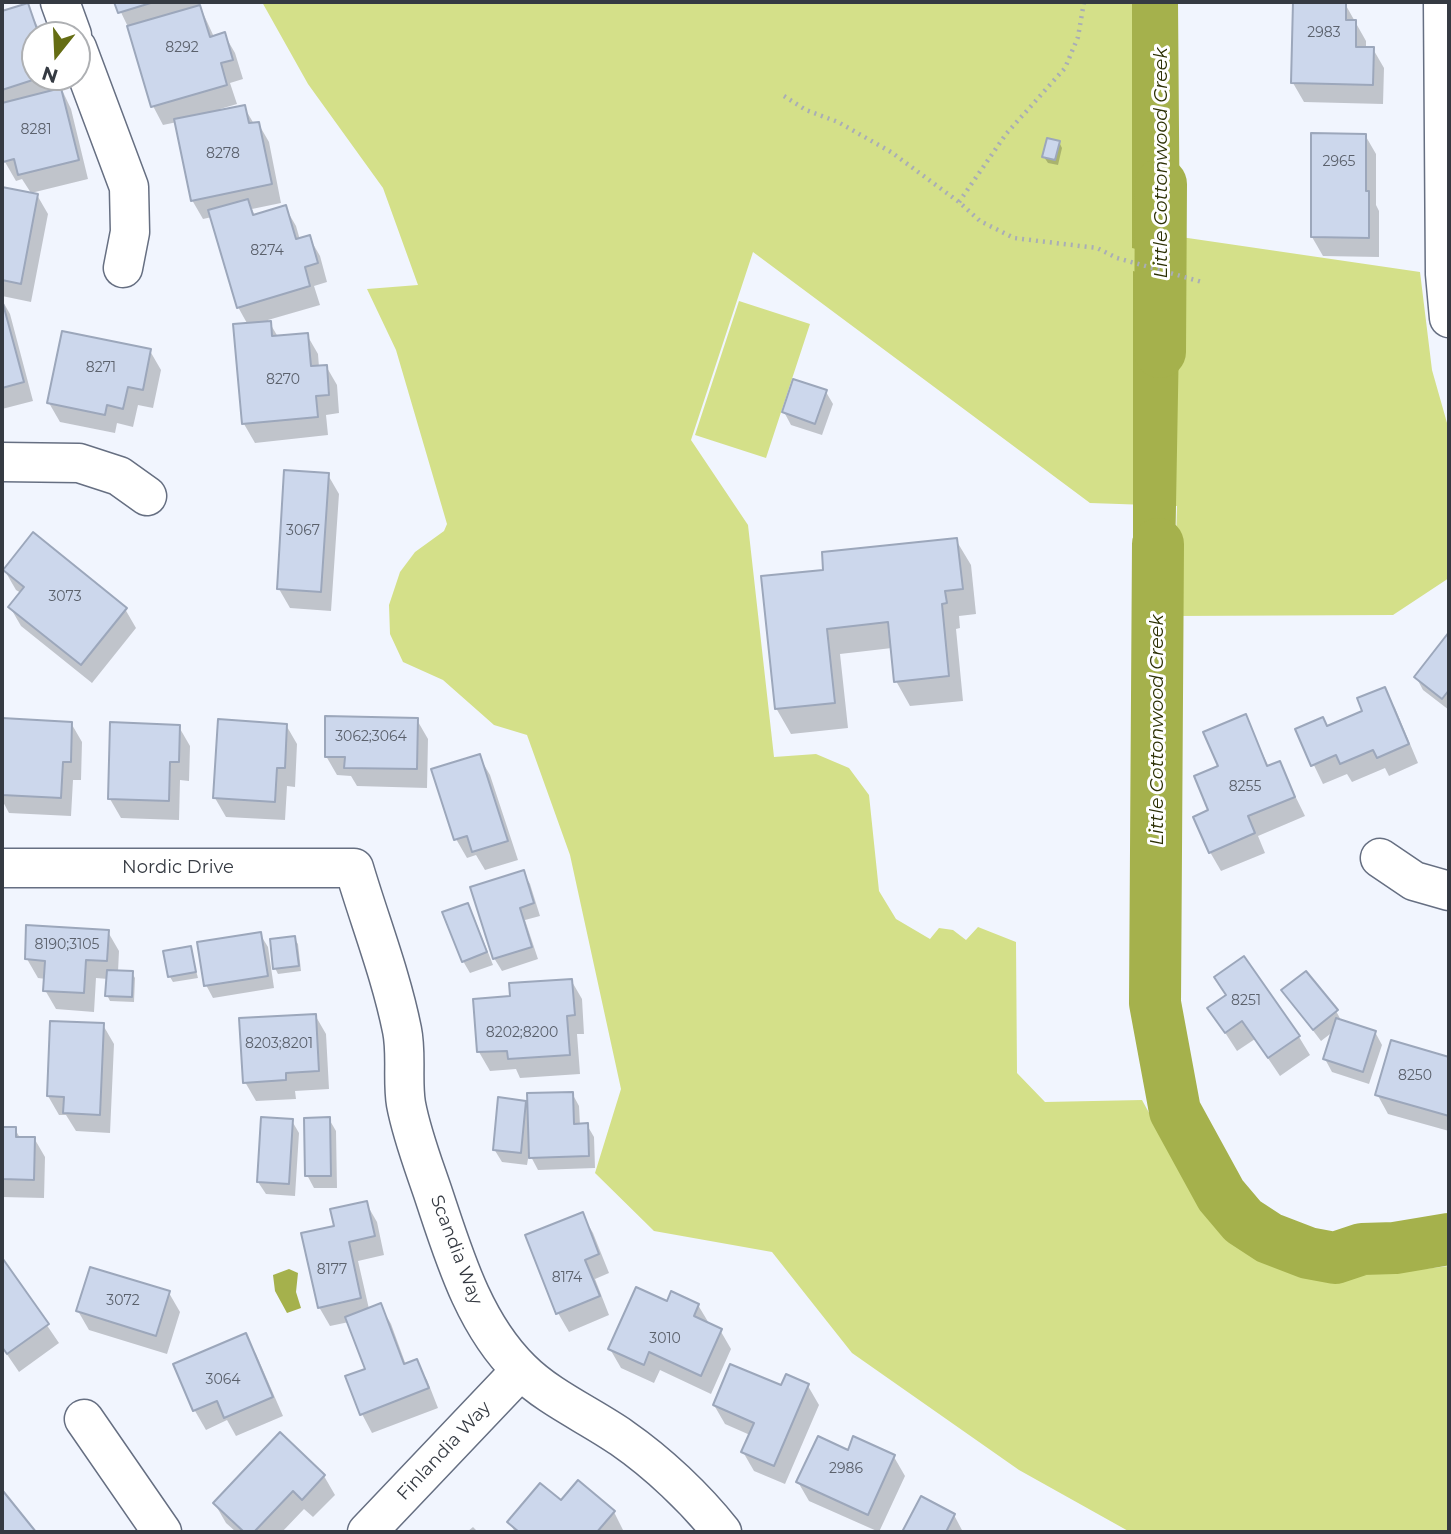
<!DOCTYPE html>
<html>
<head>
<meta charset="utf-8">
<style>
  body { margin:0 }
  #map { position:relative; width:1451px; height:1534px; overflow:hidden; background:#f1f5fe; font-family:Montserrat,sans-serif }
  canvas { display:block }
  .frame { position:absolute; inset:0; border:4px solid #353a42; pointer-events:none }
  .north { position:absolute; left:21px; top:21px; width:70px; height:70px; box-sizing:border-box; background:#fff; border:2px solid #aeb0b3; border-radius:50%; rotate:198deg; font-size:19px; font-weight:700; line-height:28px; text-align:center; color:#353a42 }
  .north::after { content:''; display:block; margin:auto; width:24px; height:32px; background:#656d13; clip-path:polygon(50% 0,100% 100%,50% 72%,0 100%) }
</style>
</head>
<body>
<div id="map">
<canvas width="1451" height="1534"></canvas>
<div class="frame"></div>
<div class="north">N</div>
</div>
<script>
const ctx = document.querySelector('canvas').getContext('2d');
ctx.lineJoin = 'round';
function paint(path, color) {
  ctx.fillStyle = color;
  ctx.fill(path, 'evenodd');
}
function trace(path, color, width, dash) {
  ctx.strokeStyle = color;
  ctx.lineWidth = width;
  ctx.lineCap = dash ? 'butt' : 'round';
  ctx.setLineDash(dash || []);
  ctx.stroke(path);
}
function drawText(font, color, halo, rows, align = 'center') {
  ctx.font = font + ' Montserrat,sans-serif';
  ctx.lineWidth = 6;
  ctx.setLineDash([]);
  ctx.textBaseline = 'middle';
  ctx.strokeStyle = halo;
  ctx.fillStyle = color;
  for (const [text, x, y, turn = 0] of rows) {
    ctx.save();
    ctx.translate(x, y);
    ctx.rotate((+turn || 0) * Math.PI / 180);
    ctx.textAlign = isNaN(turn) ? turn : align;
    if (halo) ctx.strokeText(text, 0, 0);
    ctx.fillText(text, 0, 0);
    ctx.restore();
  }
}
paint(new Path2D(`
  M262 2H1132L1133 230 1420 272 1432 370 1449 430V578L1393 615 1174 616 1177 506 1090 503 753 252 691 440 748 525 774 757 816 754 849 768 869 795 879 891 896 919 930 939 939 928 953 930 966 940 978 927 1016 942 1017 1073 1045 1102 1142 1100 1182 1173 1232 1235 1298 1272 1381 1274 1449 1266V1532H1130L1019 1470 852 1353 772 1252 654 1231 595 1173 621 1089 570 855 527 735 494 725 443 680 403 662 390 634 389 605 400 572 415 552 444 531 447 524 396 350 367 289 418 285 383 188 308 84Z
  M739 301 810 324 766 458 695 435Z`), '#d4e089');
paint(new Path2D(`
  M1132 2H1178L1180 260 1132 248Z
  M1133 271 1180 284 1174 616 1133 617Z
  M289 1269 298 1273 296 1292 301 1308 287 1313 275 1291 273 1275Z`), '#a5b14c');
paint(new Path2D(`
  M116 2H198L214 37 224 34 235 53 243 79 230 83 237 104 220 109 221 112 244 107 254 124 258 123 269 142 281 203 252 209 255 216 285 207 296 226 300 240 309 237 320 256 327 282 314 286 320 305 268 320 278 337 307 335 318 354 319 367 326 366 337 385 339 413 326 415 328 435 255 443 244 424 248 325 238 307 212 217 203 219 192 200 177 122 163 125 153 106 130 31Z
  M1323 2H1344L1366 41V49H1373L1384 68 1383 104 1304 102 1293 83Z
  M27 5 42 35H35V77H56L71 109 88 179 31 193 22 179 16 181 5 162 2 150V13Z
  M1365 135 1376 154V205L1379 211V257L1323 256 1312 237Z
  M1059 142 1062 148 1058 165 1048 163 1044 157Z
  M2 189 37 195 48 214 31 302 2 296Z
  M2 300 10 314 33 401 2 409Z
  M150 351 161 370 153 408 138 405 133 427 117 423 115 433 60 422 49 403Z
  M826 392 833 404 822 435 791 425 784 412Z
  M328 475 339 494 331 611 290 608 279 589Z
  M956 540 971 565 976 614 959 616 960 628 956 629 963 701 910 706 896 681 892 648 840 654 848 728 791 734 776 708 825 571Z
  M5 571 125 609 136 628 92 683 21 626 10 607 21 593 16 590Z
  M1449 634V710L1423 690 1416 677Z
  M1384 689 1395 708 1418 763 1389 776 1385 768 1352 782 1347 774 1323 784 1297 730 1327 728 1365 712Z
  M1245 717 1269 767 1279 763 1305 816 1258 836 1265 853 1221 871 1210 852 1211 811 1220 767Z
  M2 720 71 723 82 742 81 780H73L71 816 9 813 2 800Z
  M417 720 428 739 427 788 357 786 351 776 337 775 326 756Z
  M286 725 297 744 295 787 287 786 285 820 226 817 215 798Z
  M179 727 190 746 189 781 180 780 179 820 121 818 110 799Z
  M479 756 490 775 518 860 485 870 476 855 467 858 456 839Z
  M523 872 530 884 540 916 525 920 538 959 502 971 494 958Z
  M467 905 474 917 493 965 470 973 463 961Z
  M108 932 119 951 118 972 132 973 135 978 134 1002 110 1001 107 995 108 979 96 978 94 1012 56 1009 45 990 46 979 38 978 27 959Z
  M260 934 268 947 274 988 213 998 206 985Z
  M294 938 298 944 301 971 278 974 275 968Z
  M190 948 198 978 173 982 170 977Z
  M1216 978 1299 1037 1310 1055 1280 1076 1255 1039 1237 1051 1209 1008 1227 996Z
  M571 980 582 999 584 1034H577L580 1074 520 1078 516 1069 490 1071 479 1052 475 1000 512 998Z
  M1283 991 1336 1011 1342 1022 1375 1032 1382 1045 1369 1084 1332 1072 1325 1059 1334 1031 1321 1041Z
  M315 1015 326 1034 329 1089 295 1091 296 1099 256 1101 245 1082Z
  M103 1025 114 1044 110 1133 76 1131 66 1115H59L48 1096Z
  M1392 1042 1449 1059V1131L1388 1114 1377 1094Z
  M572 1093 579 1106 580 1125H587L594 1137 595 1168 538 1170 529 1153 527 1165 502 1162 494 1149 525 1102 529 1110Z
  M329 1119 336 1131 337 1188H314L307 1175Z
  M292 1121 299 1133 295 1196 266 1194 258 1182Z
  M2 1129H15L20 1138H34L45 1157 44 1198 2 1197Z
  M366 1203 377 1222 384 1255 358 1261 369 1309 380 1305 391 1324 406 1365 416 1361 427 1380 438 1408 372 1433 362 1414 367 1370 349 1322 330 1326 319 1307 336 1227Z
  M582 1214 593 1233 609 1273 595 1279 609 1315 569 1332 558 1313Z
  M3 1261 59 1343 19 1372 2 1347Z
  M169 1293 180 1312 167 1354 89 1330 78 1311Z
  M668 1303 698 1305 710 1325 720 1330 731 1349 711 1394 660 1370 654 1383 621 1368 610 1349Z
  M245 1335 256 1354 283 1416 236 1436 227 1420 206 1430 195 1411 175 1365Z
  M808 1386 819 1405 785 1484 754 1471 743 1452 750 1435 725 1424 714 1405 782 1387Z
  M849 1452 894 1457 905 1476 879 1532 809 1501 798 1482Z
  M324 1476 335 1495 313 1517 304 1509 282 1532H236L226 1523 215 1504Z
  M578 1482 614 1512 624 1532H515L509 1522 561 1503Z
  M2 1494H3L33 1532H2Z
  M921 1499 954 1515 963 1532H904Z
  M473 1527 478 1532H467Z`), '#0003');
trace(new Path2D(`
  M1160 352 1161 184
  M1158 544 1155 1003 1175 1111 1221 1195 1243 1221 1269 1238 1308 1253 1335 1258 1362 1249 1395 1248 1449 1239`), '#a5b14c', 52);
const building = new Path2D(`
  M114 2H154L118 13Z
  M1293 2H1346V20H1356V47H1374L1373 85 1291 83Z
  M28 3 39 35H35V77H42L2 90V11Z
  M200 5 210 37 225 32 233 60 221 63 227 85 151 107 127 26Z
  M61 88 79 160 18 175 14 159 3 162 2 157V103Z
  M245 105 249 123 259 122 272 184 191 201 174 119Z
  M1311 133 1366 134V191H1369V238L1311 237Z
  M1047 138 1060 141 1055 160 1042 157Z
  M2 187 38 194 21 284 2 280Z
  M248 199 253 215 286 205 296 239 310 235 318 263 305 267 310 286 237 308 208 210Z
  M2 300 24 382 2 388Z
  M271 321 272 336 308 333 311 366 327 365 329 395 316 396 318 417 242 424 233 324Z
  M62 331 151 349 143 390 128 387 123 409 107 405 105 415 47 403Z
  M793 379 827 390 815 424 782 412Z
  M284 470 329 473 321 592 277 589Z
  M33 532 127 608 81 665 8 607 24 587 3 570Z
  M957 538 963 589 945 591 947 603 942 604 949 676 894 682 888 622 827 629 835 703 775 709 761 576 823 570 822 552Z
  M1449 632V690L1442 699 1414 677Z
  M1385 687 1409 744 1377 758 1373 750 1340 764 1336 755 1311 766 1295 729 1323 717 1327 726 1362 711 1357 698Z
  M1246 714 1267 766 1280 761 1295 797 1248 816 1255 833 1209 853 1193 817 1208 810 1194 776 1218 766 1203 732Z
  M325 716 418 718 417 769 344 768 345 757H325Z
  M2 718 72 722 71 762H63L61 798 2 795Z
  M218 719 287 724 285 768H277L275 802 213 798Z
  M110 722 180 725 179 762H170L169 801 108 799Z
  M480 754 508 841 472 852 467 836 454 840 431 769Z
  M524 870 534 903 520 908 532 947 493 959 470 887Z
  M468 903 487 952 462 962 442 912Z
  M26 925 109 930 107 961 86 960 84 993 43 991 45 961 25 959Z
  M261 932 268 976 204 986 197 942Z
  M295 936 299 966 273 969 270 939Z
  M191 946 196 972 168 977 163 951Z
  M1244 956 1300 1036 1268 1058 1242 1021 1225 1033 1207 1008 1226 995 1214 977Z
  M107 970 133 971 132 997 105 996Z
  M1306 971 1338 1010 1313 1030 1281 990Z
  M572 979 575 1015 567 1016 570 1055 508 1059 507 1051 477 1052 473 999 510 996 509 983Z
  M316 1014 319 1071 286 1073V1080L243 1083 239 1018Z
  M1336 1018 1376 1031 1363 1072 1323 1059Z
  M50 1021 104 1023 100 1115 63 1113 64 1097 47 1096Z
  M1391 1040 1449 1057V1116L1375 1095Z
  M573 1092 574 1124 588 1123 589 1156 529 1158 527 1093Z
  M498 1097 526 1101 521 1153 493 1150Z
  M261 1117 293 1119 289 1184 257 1182Z
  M330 1117 331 1176H305L304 1118Z
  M2 1127H16V1137H35L34 1180 2 1179Z
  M367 1201 375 1236 349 1242 361 1298 318 1308 301 1233 334 1226 330 1209Z
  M583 1212 599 1254 585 1260 600 1296 556 1314 525 1235Z
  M3 1259 49 1324 7 1354 2 1347Z
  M90 1267 170 1291 156 1336 76 1311Z
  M636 1287 667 1301 671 1291 699 1304 694 1316 722 1329 701 1376 649 1352 644 1365 608 1349Z
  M381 1303 404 1364 417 1359 429 1388 360 1415 345 1376 365 1369 345 1317Z
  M246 1333 273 1397 224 1418 217 1401 193 1411 173 1364Z
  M730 1364 781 1385 786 1374 809 1384 774 1466 741 1452 754 1423 713 1405Z
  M280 1432 325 1475 302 1500 293 1491 254 1532H244L213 1503Z
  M818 1436 848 1450 853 1436 895 1455 868 1515 796 1482Z
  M578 1480 615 1511 597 1532H519L507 1522 540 1483 561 1500Z
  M3 1491 36 1532H2Z
  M921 1496 955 1514 946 1532H902Z`);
paint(building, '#ccd7ec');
trace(building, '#9ca7bb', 2);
const minor = new Path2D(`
  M60 2 72 35
  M1443 2 1445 274 1449 318
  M77 48 129 187 130 232 123 268
  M2 462 79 463 119 476 147 496
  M1380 858 1414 881 1449 891
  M2 868H354C370 922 391 975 402 1030 407 1054 402 1080 406 1104 412 1136 424 1166 434 1196 454 1256 474 1324 521 1370 549 1398 589 1415 622 1438 658 1463 695 1498 722 1532
  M84 1419 162 1532
  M367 1532 521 1370`);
trace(minor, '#666f82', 41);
trace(new Path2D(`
  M784 96 806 110 838 122 891 152 959 202 980 221 1014 238 1097 248 1117 258 1202 282
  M959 202 1006 134 1065 68 1078 37 1084 2`), '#a9adb6', 4.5, [2, 5]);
trace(minor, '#fff', 38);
drawText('14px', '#5b616c', null, [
  ["2983",1324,33],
  ["8292",182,48],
  ["8281",36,130],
  ["8278",223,154],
  ["2965",1339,162],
  ["8274",267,251],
  ["8271",101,368],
  ["8270",283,380],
  ["3067",303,531],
  ["3073",65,597],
  ["3062;3064",371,737],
  ["8255",1245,787],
  ["8190;3105",67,945],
  ["8251",1246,1001],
  ["8202;8200",522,1033],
  ["8203;8201",279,1044],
  ["8250",1415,1076],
  ["8177",332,1270],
  ["8174",567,1278],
  ["3072",123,1301],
  ["3010",665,1339],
  ["3064",223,1380],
  ["2986",846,1469]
]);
drawText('18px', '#353a42', '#fff', [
  ["Nordic Drive",178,868],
  ["Scandia Way",456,1250,69],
  ["Finlandia Way",444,1451,-47]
]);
drawText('italic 19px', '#2c3004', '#fff', [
  ["Little Cottonwood Creek",1161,163,-90],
  ["Little Cottonwood Creek",1157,730,-90]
]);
</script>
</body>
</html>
